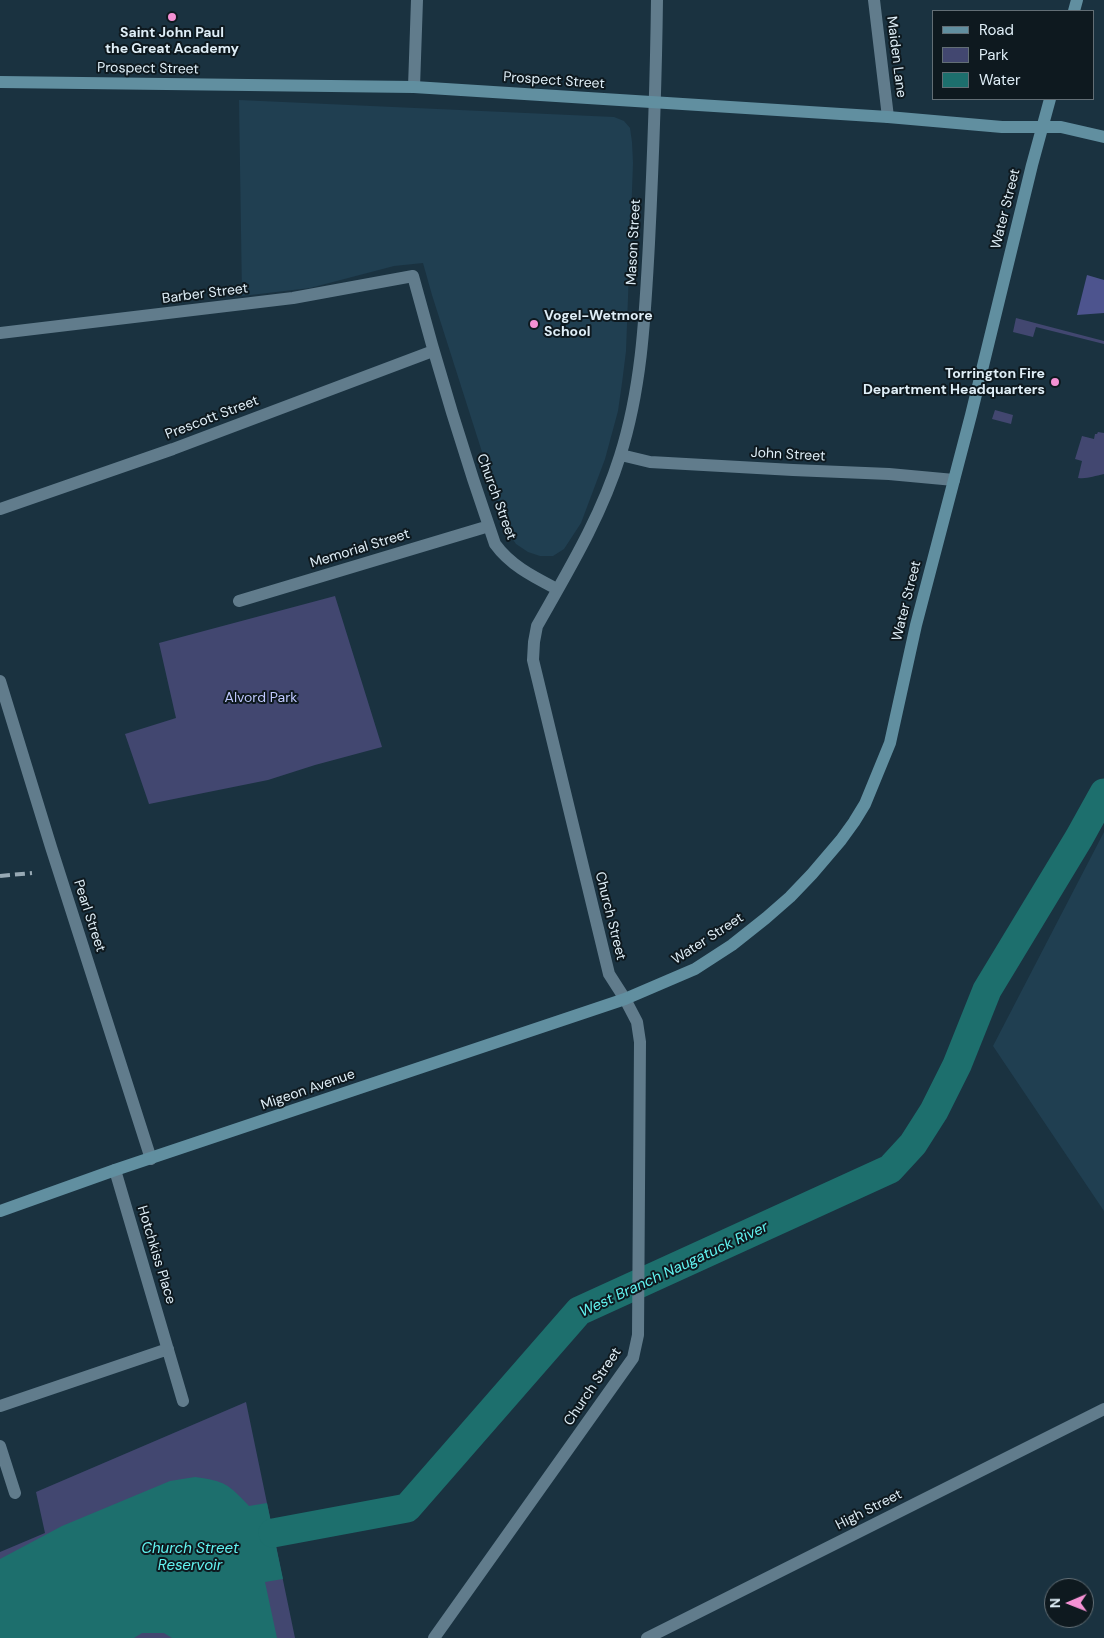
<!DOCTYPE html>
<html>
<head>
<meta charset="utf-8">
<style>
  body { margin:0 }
  #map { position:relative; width:1104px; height:1638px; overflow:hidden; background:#1a3240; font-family:"DM Sans",sans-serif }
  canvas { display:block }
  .legend { position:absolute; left:932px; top:10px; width:162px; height:90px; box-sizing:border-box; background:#0e191f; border:1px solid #626e75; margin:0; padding:6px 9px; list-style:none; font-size:15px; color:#dfeef7 }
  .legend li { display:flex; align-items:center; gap:10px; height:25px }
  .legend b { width:25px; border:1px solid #626e75 }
  .north { position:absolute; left:1044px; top:1578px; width:50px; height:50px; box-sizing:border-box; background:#0e191f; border:1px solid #626e75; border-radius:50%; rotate:269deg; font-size:14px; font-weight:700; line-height:20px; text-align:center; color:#dfeef7 }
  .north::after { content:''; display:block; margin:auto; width:18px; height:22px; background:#f491d4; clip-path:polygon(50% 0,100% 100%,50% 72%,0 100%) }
</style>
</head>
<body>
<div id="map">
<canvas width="1104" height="1638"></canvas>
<ul class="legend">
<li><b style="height:6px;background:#618fa0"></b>Road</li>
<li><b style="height:14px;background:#424770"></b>Park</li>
<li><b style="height:14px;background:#1d6f6d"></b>Water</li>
</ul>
<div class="north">N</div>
</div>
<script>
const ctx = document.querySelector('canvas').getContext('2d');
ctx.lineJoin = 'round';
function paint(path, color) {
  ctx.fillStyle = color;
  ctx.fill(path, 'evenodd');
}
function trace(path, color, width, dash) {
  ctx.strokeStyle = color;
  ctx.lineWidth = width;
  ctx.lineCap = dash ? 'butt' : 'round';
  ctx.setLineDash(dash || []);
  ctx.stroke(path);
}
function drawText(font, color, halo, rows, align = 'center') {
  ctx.font = font + ' "DM Sans",sans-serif';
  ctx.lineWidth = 4;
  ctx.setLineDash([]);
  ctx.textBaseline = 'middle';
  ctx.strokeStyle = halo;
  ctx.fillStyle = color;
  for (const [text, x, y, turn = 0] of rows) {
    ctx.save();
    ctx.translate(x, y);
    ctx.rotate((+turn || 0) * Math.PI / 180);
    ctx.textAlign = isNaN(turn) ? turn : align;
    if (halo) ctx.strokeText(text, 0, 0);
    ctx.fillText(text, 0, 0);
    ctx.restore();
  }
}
paint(new Path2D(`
  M239 100 614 117 624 121 630 128 632 142 633 163 626 351 622 383 618 411 605 459 581 523 564 549 553 556H540L528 552 516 544 510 535 504 521 432 295 423 263 394 266 310 288 242 296Z
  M1104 832V1211L993 1046Z`), '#203f51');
paint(new Path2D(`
  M1016 318 1104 341V344L1036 327 1033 337 1013 332Z
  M995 410 1013 415 1011 424 992 419Z
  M1098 432 1104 433V474C1094 476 1088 479 1078 478L1082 461 1075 459 1082 436 1094 439 1095 434H1097Z
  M335 596 382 747 315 765 268 780 149 804 125 734 176 718 159 643Z
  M246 1402 295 1638H0V1552L45 1533 36 1492Z`), '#424770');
paint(new Path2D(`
  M1087 275 1104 280V313L1077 315Z`), '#4d548e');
paint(new Path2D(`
  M195 1477C225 1481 228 1484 249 1506L267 1503 283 1579 265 1582 277 1638H172L164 1633H142L134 1638H0V1559L62 1526 170 1481Z`), '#1d6f6d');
trace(new Path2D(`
  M273 1533 407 1508 579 1311 890 1169 913 1144 934 1111 957 1065 987 990 1079 838 1104 793`), '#1d6f6d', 29);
trace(new Path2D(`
  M874 0 888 117
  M414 87 417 0
  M0 333 293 298 413 276C437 366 464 455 495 544 511 566 534 577 557 589
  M621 455 650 462 793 470 889 474 954 480
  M0 509 173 449 433 351
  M239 601 489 526
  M625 999 609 974 533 660 534 642 537 626C568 571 601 517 620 456 642 387 645 315 649 243 653 162 656 81 657 0
  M115 1170 183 1401
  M0 1406 168 1349
  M0 1446 15 1493`), '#617c8c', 12);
trace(new Path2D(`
  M0 681 51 847 151 1159
  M434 1638 633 1358 638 1335 640 1042 637 1022 625 999
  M647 1638 1104 1409`), '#617c8c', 12);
trace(new Path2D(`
  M1074 11 1077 0
  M0 82 414 87 888 117 1002 127H1061L1104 137
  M0 1211 115 1170 625 999 695 969 732 945 766 918 790 897 812 874 841 840 854 822 865 804 890 743 916 625 971 415 1032 165 1050 99`), '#618fa0', 12);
trace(new Path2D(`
  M0 876 32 873`), '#97a9b4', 4, [10, 5]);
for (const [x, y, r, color] of [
  [172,17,5,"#f491d4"],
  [534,324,5,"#f491d4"],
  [1055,382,5,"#f491d4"]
]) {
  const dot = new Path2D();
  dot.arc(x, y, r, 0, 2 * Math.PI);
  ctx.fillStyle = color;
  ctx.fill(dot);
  trace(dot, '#0e191f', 2);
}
drawText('bold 14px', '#dfeef7', '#0e191f', [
  ["Saint John Paul",172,33],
  ["the Great Academy",172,49],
  ["Vogel-Wetmore",544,316,"left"],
  ["School",544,332,"left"],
  ["Torrington Fire",1045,374,"right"],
  ["Department Headquarters",1045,390,"right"]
]);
drawText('14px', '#dfeef7', '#0e191f', [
  ["Maiden Lane",896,57,83],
  ["Prospect Street",148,69,1],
  ["Prospect Street",554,81,4],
  ["Water Street",1006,209,-76],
  ["Mason Street",634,242,-87],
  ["Barber Street",205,294,-7],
  ["Prescott Street",212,418,-21],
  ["John Street",788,455,3],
  ["Church Street",496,497,70],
  ["Memorial Street",360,549,-17],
  ["Water Street",907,601,-76],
  ["Pearl Street",89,916,72],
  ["Church Street",610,916,76],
  ["Water Street",708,939,-33],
  ["Migeon Avenue",308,1090,-19],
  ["Hotchkiss Place",156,1255,73],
  ["Church Street",593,1387,-56],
  ["High Street",869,1510,-27]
]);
drawText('14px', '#c0c9fe', '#0e191f', [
  ["Alvord Park",261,698]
]);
drawText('italic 15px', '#62f4f1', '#0e191f', [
  ["West Branch Naugatuck River",674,1270,-25],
  ["Church Street",190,1549],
  ["Reservoir",190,1566]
]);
</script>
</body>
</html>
